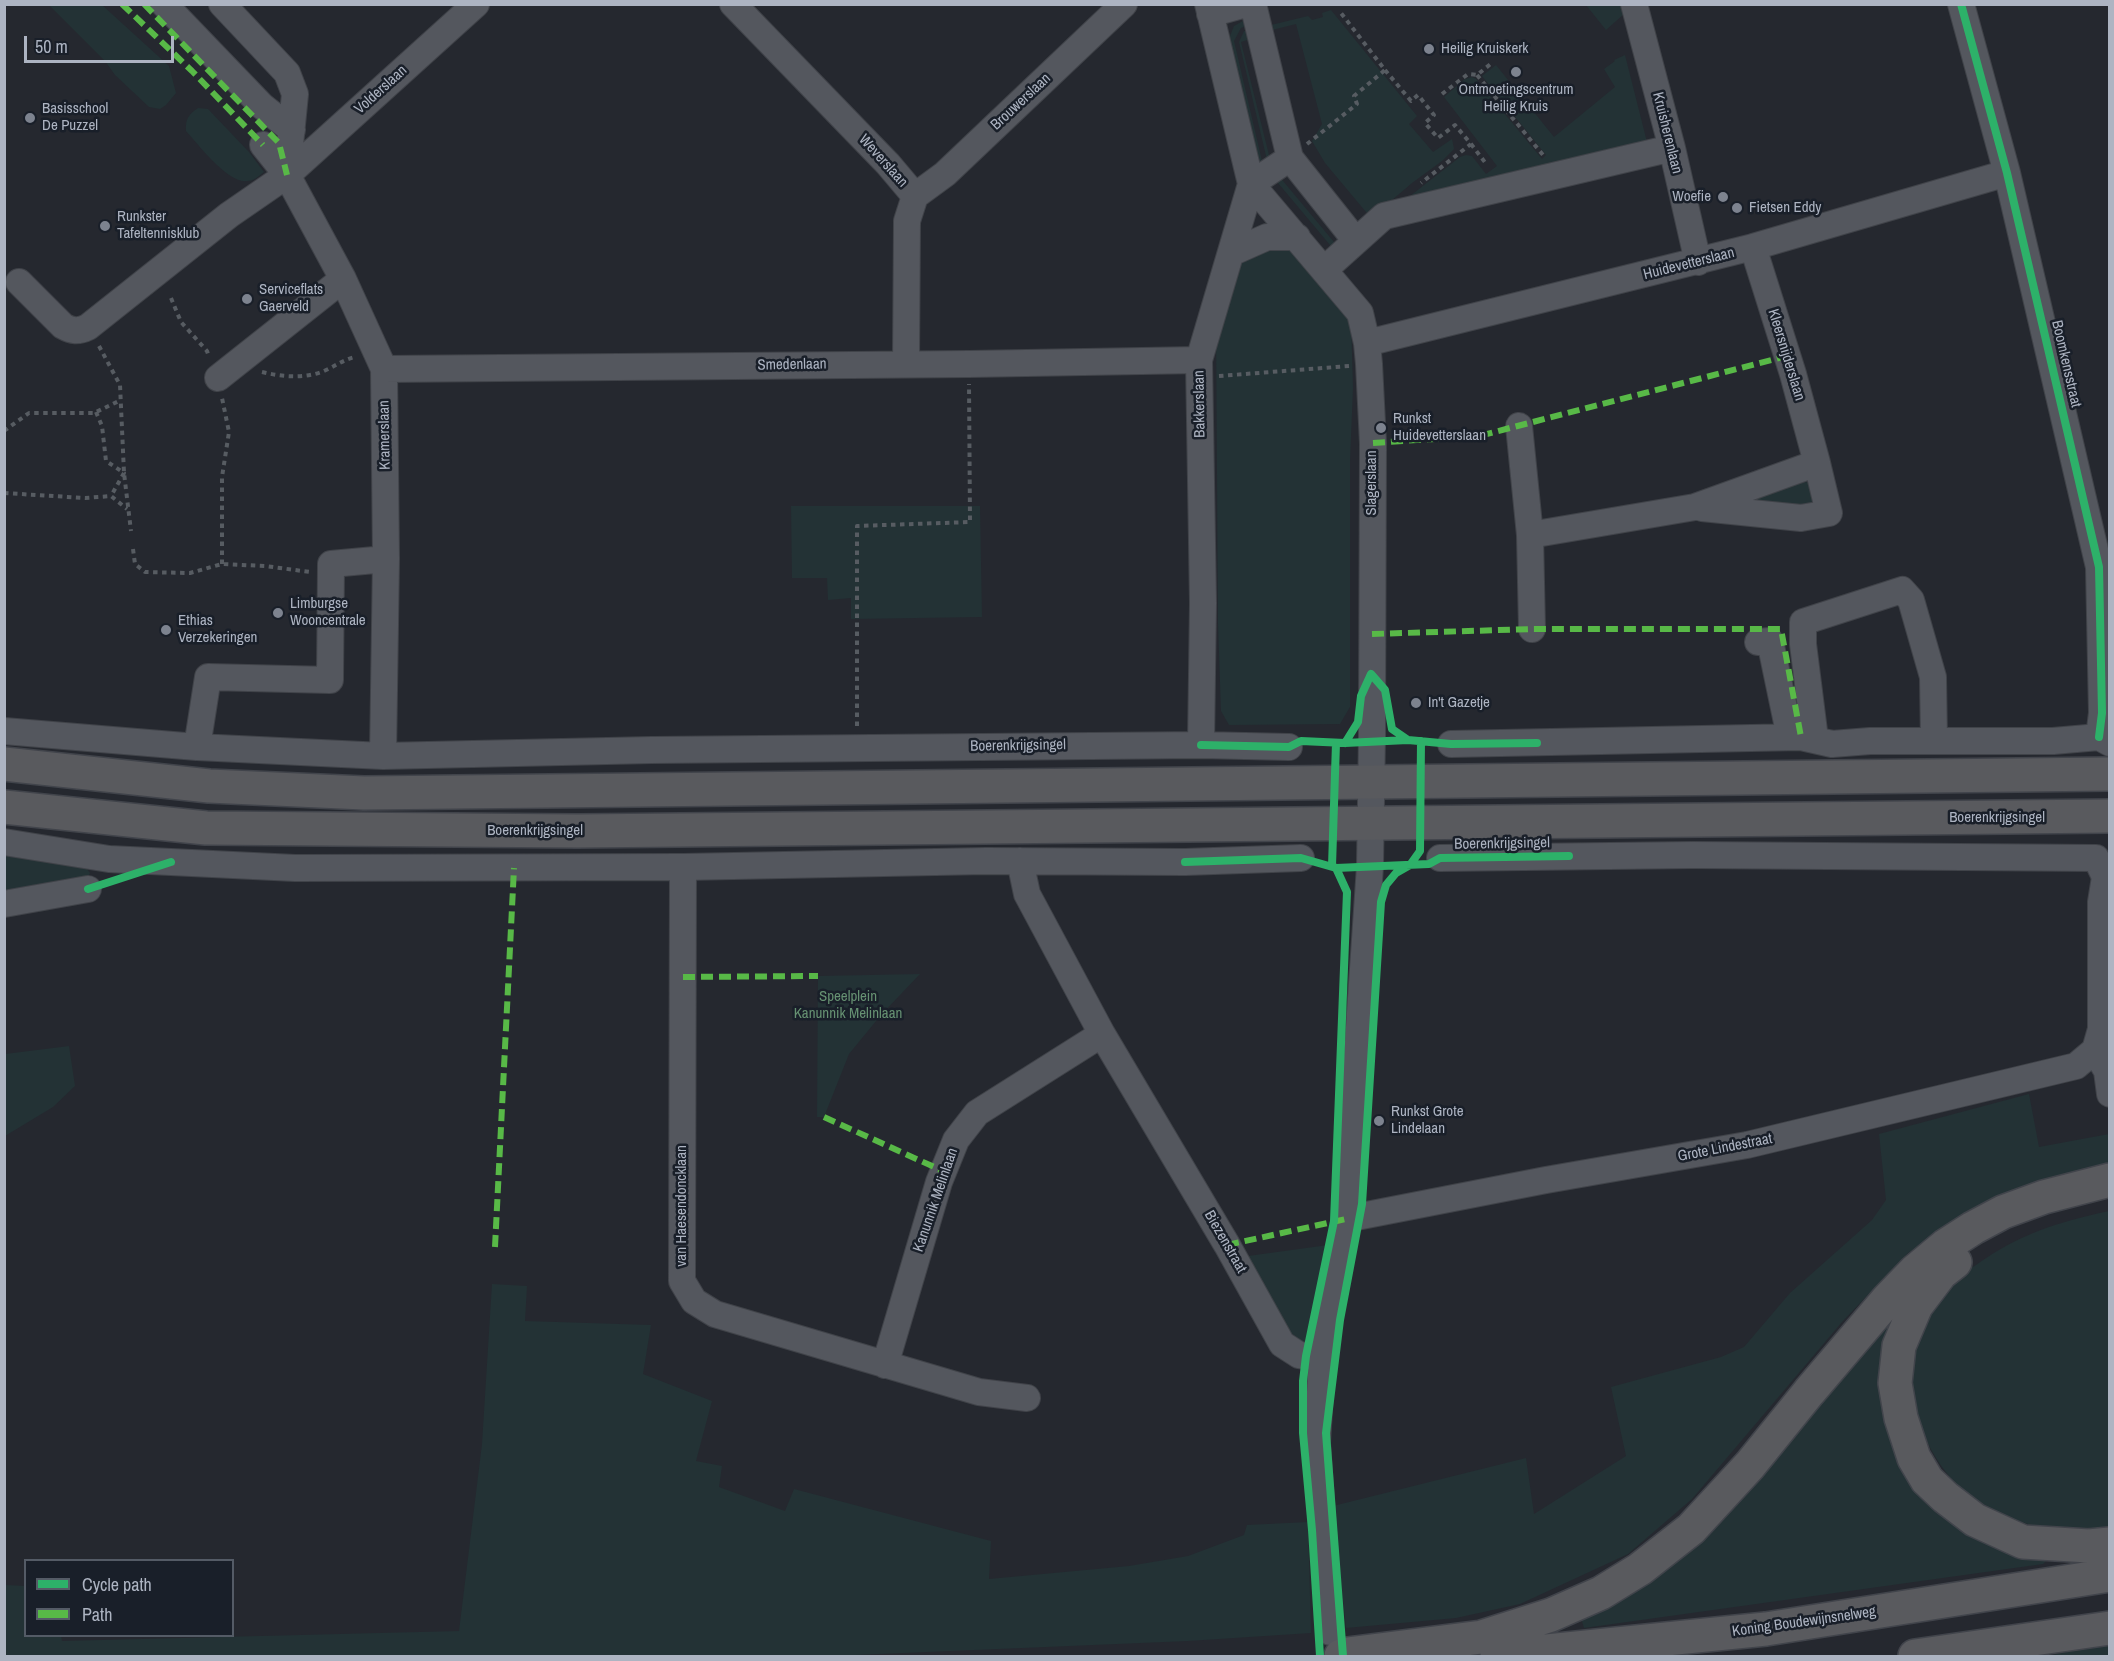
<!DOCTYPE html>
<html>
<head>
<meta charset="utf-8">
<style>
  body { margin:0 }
  #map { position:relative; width:2114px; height:1661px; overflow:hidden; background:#25282f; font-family:"Archivo Narrow",sans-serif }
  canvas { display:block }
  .frame { position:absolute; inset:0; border:6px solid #adb4c2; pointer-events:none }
  .legend { position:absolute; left:24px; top:1559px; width:210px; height:78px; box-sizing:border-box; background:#191f29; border:2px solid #545b66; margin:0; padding:8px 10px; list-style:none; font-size:18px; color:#adb4c2 }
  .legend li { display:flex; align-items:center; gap:12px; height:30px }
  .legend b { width:30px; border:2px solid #545b66 }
  .scale { position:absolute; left:24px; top:36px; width:150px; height:27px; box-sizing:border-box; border:3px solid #adb4c2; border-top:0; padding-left:8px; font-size:18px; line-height:21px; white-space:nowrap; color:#adb4c2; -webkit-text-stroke:4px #191f29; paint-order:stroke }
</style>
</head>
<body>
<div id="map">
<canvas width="2114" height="1661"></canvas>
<div class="frame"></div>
<ul class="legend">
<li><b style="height:8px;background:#2db169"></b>Cycle path</li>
<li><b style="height:8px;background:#58b947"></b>Path</li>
</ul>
<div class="scale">50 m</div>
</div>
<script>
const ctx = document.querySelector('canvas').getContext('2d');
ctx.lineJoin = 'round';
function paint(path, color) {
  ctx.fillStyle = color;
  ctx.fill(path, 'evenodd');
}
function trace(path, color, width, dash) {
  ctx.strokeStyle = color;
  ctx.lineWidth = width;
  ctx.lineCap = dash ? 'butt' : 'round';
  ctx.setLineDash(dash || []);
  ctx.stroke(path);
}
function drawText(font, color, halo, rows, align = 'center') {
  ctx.font = font + ' "Archivo Narrow",sans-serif';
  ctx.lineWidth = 5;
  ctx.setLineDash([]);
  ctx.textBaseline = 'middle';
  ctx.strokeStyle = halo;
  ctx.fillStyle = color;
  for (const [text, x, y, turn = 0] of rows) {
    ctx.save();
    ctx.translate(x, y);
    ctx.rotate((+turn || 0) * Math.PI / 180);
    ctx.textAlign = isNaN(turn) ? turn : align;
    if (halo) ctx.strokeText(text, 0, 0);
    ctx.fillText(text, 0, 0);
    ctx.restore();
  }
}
paint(new Path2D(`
  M49 5H102L169 66 176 93 166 105 160 109 149 107 115 75 105 61Z
  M1586 5H1622L1624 14 1606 30Z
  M1331 10 1417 116 1409 124 1433 152 1452 139 1454 149 1442 161 1412 183 1371 218 1325 163 1312 141 1322 124 1296 24 1272 30 1271 25 1308 16 1312 20 1323 17 1322 13Z
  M1248 18 1249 25 1241 28 1234 41 1262 161 1257 162 1228 41 1234 26Z
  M1251 30 1253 38 1241 42 1270 159 1267 160 1239 42 1244 31Z
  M1625 55 1649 150 1396 207 1460 157 1466 155 1472 156 1486 174 1497 166 1444 97 1465 79 1472 77 1476 79 1542 159 1546 155 1482 76 1496 65 1554 137 1615 87 1604 69 1615 61 1614 60Z
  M198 108 208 109 249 152 264 172C259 176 254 181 247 181 228 184 198 144 186 131 185 119 189 114 198 108Z
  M1278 175 1339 248 1335 251 1278 183 1276 177Z
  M1265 247 1298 252 1351 319 1353 388 1350 461V707L1340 724 1229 725 1221 711 1218 624 1216 324 1238 263Z
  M1806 482 1811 484 1814 501C1800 512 1772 503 1756 501L1758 494Z
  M791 506H980L982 617 851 619V598L828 600 827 578H792Z
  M5 855 84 865 90 873 87 879 5 895Z
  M920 974 881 1015 849 1054 824 1117H817L818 976Z
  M69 1046 75 1086 53 1107 5 1136V1054Z
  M2029 1094 2039 1147 2109 1134V1167L1973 1211 1908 1253 1842 1322 1692 1499 1628 1554 1520 1604 1456 1618 1346 1628 1333 1506 1526 1458 1534 1514 1626 1456 1611 1387 1721 1357 1744 1347 1790 1293 1872 1220 1886 1200 1879 1134Z
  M2109 1211V1528C2087 1528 2063 1531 2041 1527 2013 1522 1982 1506 1960 1487 1933 1464 1908 1410 1910 1374 1912 1342 1928 1312 1948 1288 1955 1279 1967 1271 1976 1265 2019 1234 2058 1222 2109 1211Z
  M1328 1245 1311 1342 1287 1340 1248 1256Z
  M492 1284 527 1286 525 1321 651 1325 643 1374 712 1401 696 1461 722 1466 719 1487 785 1511 794 1489 991 1541 989 1579 1129 1566 1188 1556 1244 1535 1247 1525 1308 1522 1311 1633 1188 1641 832 1656H5V1585L25 1586 26 1636H61L62 1641 459 1631 482 1444Z
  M1911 1289 1892 1436 2049 1558 2043 1564 1584 1628 1580 1615 1637 1584Z
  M2109 1643V1655L2106 1656H2048Z`), '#233235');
const minor = new Path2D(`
  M164 4 262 106 292 130
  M222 4 287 73 295 94 287 175
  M733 4 888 164 915 196 907 221 906 364
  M1253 4 1290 158 1356 241
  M1634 4 1672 148 1698 262
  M1961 4 2007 173 2099 567 2102 713 2099 737
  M1210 14 1246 4
  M263 145 287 175 343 279 384 369 386 559 383 756
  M1251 184 1360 313 1367 343 1369 364 1373 443 1372 735 1370 866 1346 1219 1322 1358 1317 1443 1330 1632
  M1251 184 1290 158
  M915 196 945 174 1124 4
  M1231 253 1267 237H1297
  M1325 269 1384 216 1672 148
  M19 282 63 326C72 331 78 332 88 327L229 215 287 175 476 4
  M1367 343 1753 247 2007 173
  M384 369 969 364 1199 360
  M218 378 343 279
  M1519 426 1530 535 1532 629
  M1702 508 1801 518 1829 513 1817 463
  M1530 535 1695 507 1817 463 1793 374 1753 247
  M1758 642 1770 641 1790 737
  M4 731 197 747 383 756 652 750 1201 745 1289 747
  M1815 739 1803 644V622L1902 590 1911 600 1933 677 1934 741
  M1451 744 1801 737 1832 744 1870 741H2053L2099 737 2110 743
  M1201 745 1203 603 1199 360 1251 184 1208 4
  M197 747 208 677 330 680 331 564 386 559
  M4 842 109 859 295 868 683 867 986 861 1185 862 1301 858
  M1440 858 1693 855 2096 858 2105 877 2110 879
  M1020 861 1027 894 1102 1034 1227 1245 1282 1344 1299 1355 1322 1358
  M683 867 682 1281 694 1301 715 1314 979 1392 1027 1398
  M4 904 88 889
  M2095 1050 2107 1071 2110 1094
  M1346 1219 1546 1180 1747 1145 2076 1066 2095 1050 2101 1029V902L2105 877
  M885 1365 939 1182 956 1140 977 1113 1102 1034`);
const highway = new Path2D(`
  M4 764 209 786 364 793 2110 774
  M4 807 206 828 578 831 2110 816
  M1955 1262 1941 1273 1916 1306 1899 1346 1895 1383 1901 1418 1914 1458 1927 1480 1945 1497 1975 1520 2023 1542 2089 1546 2110 1544
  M1341 1656 1347 1654 1482 1637 1551 1615 1601 1593 1640 1569 1691 1529 1750 1465 1809 1392 1888 1299 1915 1271 1945 1246 1973 1228 2003 1212 2044 1197 2110 1180
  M1497 1656 1766 1629 2110 1575
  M1915 1656 2110 1628`);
trace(minor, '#404349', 28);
trace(highway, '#41444b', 36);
trace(new Path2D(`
  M1385 70 1411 101 1418 95 1434 115 1425 123 1438 138 1455 125 1471 144 1421 183
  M1477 75 1543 155
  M1442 94 1468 74 1477 75 1493 62
  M1307 144 1357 104 1354 96 1385 70 1341 13
  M1471 144 1487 165
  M171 298 181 322 207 351 209 357
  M99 346 120 385 124 473 131 531
  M262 372C283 377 304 379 324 371 335 366 343 360 355 357
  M1219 376 1349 366
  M96 412 102 426 106 461 124 473 111 496
  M4 431 29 413H94L121 400
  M4 493 85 498 111 496 127 509
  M133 549 135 564 145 572 190 573 222 564 265 566 310 572
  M222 564V477L229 432 222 398
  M857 726V526L970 522 969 384`), '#575c62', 4, [4.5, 4.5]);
trace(minor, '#54575e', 26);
trace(highway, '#595a5e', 33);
trace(new Path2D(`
  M122 4 192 71 263 145
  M144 4 279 143 287 175
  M1373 443 1479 436 1787 356
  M1372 634 1532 629H1781L1801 737
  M683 977 818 976
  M824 1117 943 1171
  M1227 1245 1346 1219
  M495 1247 514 868`), '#58b947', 6, [12, 6]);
trace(new Path2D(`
  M1961 4 2007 173 2099 567 2102 713 2099 737
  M1345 743 1358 722 1361 696 1371 674 1385 690 1392 729 1408 740
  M1201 745 1289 747 1301 741 1345 743 1408 740 1451 744 1537 743
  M1185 862 1301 858 1336 868 1429 864 1440 858 1569 856
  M1332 866 1336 743
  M88 889 171 862
  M1320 1656 1312 1530 1303 1433V1381L1306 1356 1334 1221 1347 892 1336 868
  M1343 1656 1326 1433 1340 1320 1362 1204 1381 902 1386 885 1396 873 1410 865 1420 851 1421 741`), '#2db169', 8);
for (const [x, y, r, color] of [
  [1429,49,6,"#7d838f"],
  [1516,72,6,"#7d838f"],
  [30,118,6,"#7d838f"],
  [1723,197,6,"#7d838f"],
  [1737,208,6,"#7d838f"],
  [105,226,6,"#7d838f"],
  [247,299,6,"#7d838f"],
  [1381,428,6,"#7d838f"],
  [278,613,6,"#7d838f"],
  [166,630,6,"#7d838f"],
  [1416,703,6,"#7d838f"],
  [1379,1121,6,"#7d838f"]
]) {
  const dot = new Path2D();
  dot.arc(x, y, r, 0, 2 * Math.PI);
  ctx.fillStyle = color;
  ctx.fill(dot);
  trace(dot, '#191f29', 2);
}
drawText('15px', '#adb4c2', '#191f29', [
  ["Heilig Kruiskerk",1441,49],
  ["Ontmoetingscentrum",1516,90,"center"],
  ["Heilig Kruis",1516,107,"center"],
  ["Basisschool",42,109],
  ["De Puzzel",42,126],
  ["Woefie",1711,197,"right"],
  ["Fietsen Eddy",1749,208],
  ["Runkster",117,217],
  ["Tafeltennisklub",117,234],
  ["Serviceflats",259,290],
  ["Gaerveld",259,307],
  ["Runkst",1393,419],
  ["Huidevetterslaan",1393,436],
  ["Limburgse",290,604],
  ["Wooncentrale",290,621],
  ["Ethias",178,621],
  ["Verzekeringen",178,638],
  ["In't Gazetje",1428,703],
  ["Runkst Grote",1391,1112],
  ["Lindelaan",1391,1129]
], 'left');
drawText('15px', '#adb4c2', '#191f29', [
  ["Volderslaan",381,90,-42],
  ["Brouwerslaan",1021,102,-43],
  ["Kruisherenlaan",1667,133,76],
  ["Weverslaan",883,161,48],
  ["Huidevetterslaan",1689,264,-14],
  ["Kleersnijderslaan",1786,355,73],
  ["Boomkensstraat",2066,364,77],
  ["Smedenlaan",792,365,-1],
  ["Bakkerslaan",1200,404,-91],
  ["Kramerslaan",385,435,-91],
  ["Slagerslaan",1372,483,-90],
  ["Boerenkrijgsingel",1018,746,-1],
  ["Boerenkrijgsingel",1997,818],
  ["Boerenkrijgsingel",535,831],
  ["Boerenkrijgsingel",1502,844,-1],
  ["Grote Lindestraat",1725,1148,-11],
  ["Kanunnik Melinlaan",936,1200,-71],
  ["van Haesendoncklaan",682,1206,-90],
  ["Biezenstraat",1225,1242,60],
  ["Koning Boudewijnsnelweg",1804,1622,-8]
]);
drawText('15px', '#669172', '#191f29', [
  ["Speelplein",848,997],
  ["Kanunnik Melinlaan",848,1014]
]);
</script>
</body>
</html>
